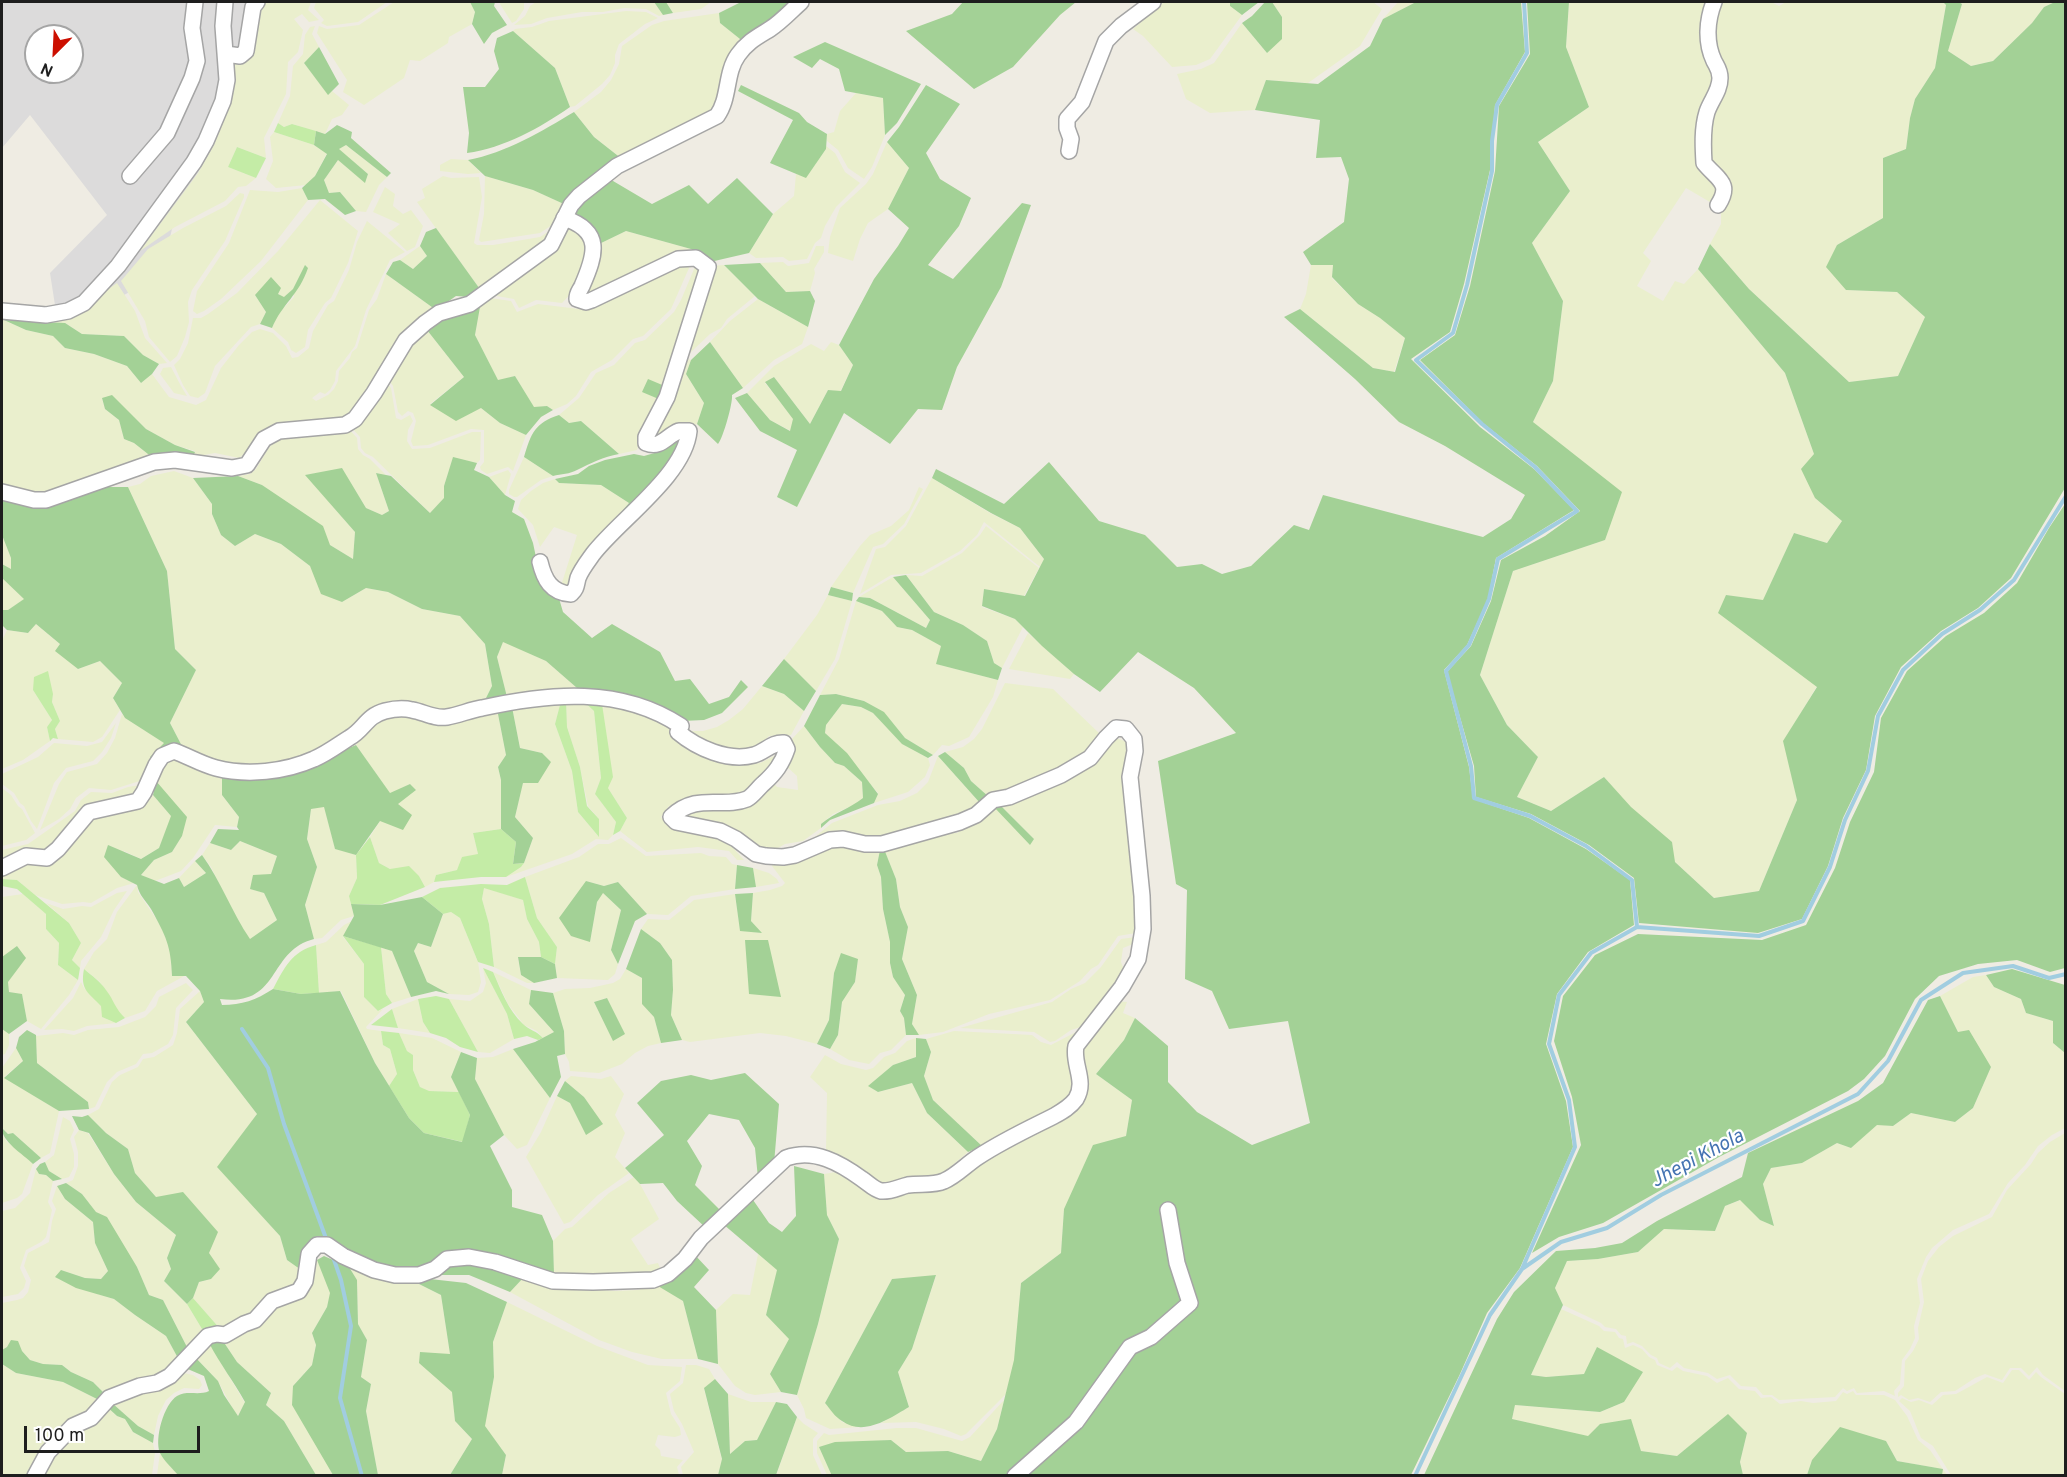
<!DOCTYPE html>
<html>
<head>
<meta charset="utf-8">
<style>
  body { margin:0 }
  #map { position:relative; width:2067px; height:1477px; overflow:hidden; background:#efece3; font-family:Overpass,sans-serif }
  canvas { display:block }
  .frame { position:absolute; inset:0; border:3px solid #1e1e1e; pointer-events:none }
  .north { position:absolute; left:24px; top:24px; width:60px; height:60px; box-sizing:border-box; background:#fff; border:2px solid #a5a5a5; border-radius:50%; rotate:204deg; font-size:16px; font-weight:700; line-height:24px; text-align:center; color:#1e1e1e }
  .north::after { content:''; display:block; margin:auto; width:21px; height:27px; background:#cc0f00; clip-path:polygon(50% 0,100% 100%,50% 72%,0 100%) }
  .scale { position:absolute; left:24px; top:1426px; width:176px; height:27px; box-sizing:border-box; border:3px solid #1e1e1e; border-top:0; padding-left:8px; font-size:18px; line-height:21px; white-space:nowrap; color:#1e1e1e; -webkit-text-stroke:4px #fff; paint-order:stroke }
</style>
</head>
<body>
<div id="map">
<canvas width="2067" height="1477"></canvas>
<div class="frame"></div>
<div class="north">N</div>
<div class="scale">100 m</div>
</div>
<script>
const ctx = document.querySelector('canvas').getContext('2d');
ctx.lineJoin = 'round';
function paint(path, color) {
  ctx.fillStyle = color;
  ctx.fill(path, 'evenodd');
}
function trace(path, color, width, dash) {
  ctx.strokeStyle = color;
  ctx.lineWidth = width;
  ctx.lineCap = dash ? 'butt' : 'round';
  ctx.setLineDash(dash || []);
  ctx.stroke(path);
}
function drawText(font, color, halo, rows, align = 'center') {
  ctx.font = font + ' Overpass,sans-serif';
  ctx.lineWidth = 4.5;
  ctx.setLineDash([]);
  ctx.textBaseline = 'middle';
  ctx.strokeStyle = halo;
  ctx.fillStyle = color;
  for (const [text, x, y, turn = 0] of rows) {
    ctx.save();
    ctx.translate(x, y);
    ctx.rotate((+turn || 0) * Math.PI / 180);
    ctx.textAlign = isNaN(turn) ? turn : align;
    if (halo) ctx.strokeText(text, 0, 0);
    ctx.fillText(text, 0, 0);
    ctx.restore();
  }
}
paint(new Path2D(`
  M2 2H291L237 111 177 206 162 274 59 331 50 273 107 215 30 115 2 148ZM36 36H72V72H36Z`), '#dcdbdb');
paint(new Path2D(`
  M263 2H311L308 10 319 20 309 22 302 14 294 19 303 30 298 52 288 62 286 94 264 138 266 158 237 147 228 167 256 178 246 186 238 187 225 201 175 227 140 251 198 173 214 145 232 100 234 63 246 60 252 56 256 19Z
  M316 2H387L358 22 327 26 321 23 324 20 314 8Z
  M394 2H470L475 12 472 24 449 37 448 43 420 61 410 60 404 78 364 105 343 92 347 80 317 33 319 26 327 29 359 25Z
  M501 2H527L524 3V9L516 21 512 23 500 4Z
  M536 2H654L663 15 659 16 646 9 624 8 603 12H582L547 18 531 24 514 25 525 16 530 6Z
  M666 2H711L701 9 673 13Z
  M1164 2H1230V6L1242 15 1210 59 1196 65 1172 67 1143 36 1133 29Z
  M1272 2H1373L1382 9 1360 46 1308 83 1266 80 1255 110 1210 113 1186 99 1177 74 1201 69 1214 63 1242 23 1267 53 1282 17Z
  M1398 2H1416L1383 19Z
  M1569 2H1713L1716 70 1701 135 1720 184 1715 205 1686 188 1643 253 1651 261 1637 286 1663 301 1675 281 1684 284 1698 269 1785 373 1814 454 1815 498 1842 521 1827 543 1794 533 1763 601 1726 595 1817 686 1784 741 1797 800 1759 891 1714 898 1675 862 1604 777 1551 811 1517 797 1538 757 1507 725 1480 675 1513 571 1605 540 1533 422 1553 381 1563 301 1532 243 1570 191 1538 142 1589 107 1566 47Z
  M1716 2H1771L1779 6 1786 2H1943L1946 5 1935 68 1915 99 1910 118 1906 149 1883 158V218L1837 245 1846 290 1897 292 1925 317 1898 376 1849 382 1749 289 1710 244 1721 224V206L1727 198 1705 151 1706 133 1721 89 1713 50Z
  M1959 2H2055L2044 7 2032 23 1993 61 1971 66 1948 51 1962 4Z
  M626 11 646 12 658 18 645 24 619 44 615 55V63L610 75 602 84 575 106 570 107 555 68 513 31 515 29 532 27 549 21Z
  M719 13 720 23 745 43 717 108 622 159 594 137 574 112 601 92 611 80 619 64 622 46 652 25 664 21Z
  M315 26 312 34 319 47 304 63 328 94 332 91 349 105 342 115 332 119 325 134 292 124 284 127 278 123 290 96 293 66 303 54 305 35 310 27Z
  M856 93 883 98 885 135 872 167 864 179 848 168 838 150 827 141V134L834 132 840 111Z
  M274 132 314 145 327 153 315 176 306 185 276 188 266 179 273 161 270 137Z
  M887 142 909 168 888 209 868 223 860 239 853 261 828 253 830 237 840 208 866 184 873 174Z
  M346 145 387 177 379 185 366 212 356 211 340 192 329 193 324 180 338 160 365 182 368 174 338 149Z
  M826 146 835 153 845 172 860 183 836 207 825 226 821 238 815 243 807 259 789 261 783 257 756 258 749 253 773 214 794 196 796 174 806 177 826 149Z
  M451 159 468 160 481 173 468 174 440 171V165Z
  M443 176 451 178 479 177 482 197 474 243 477 245H493L540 237 551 230 555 233 482 292 417 202 425 198 422 189Z
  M485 176 533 190 566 205 555 223 540 233 481 242 479 240 484 214Z
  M385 187 395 194 393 206 403 214 411 210 423 226 415 247 407 251 388 233 400 224 373 212Z
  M302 188 308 200 261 261 221 299 204 311 197 314 193 311 197 291 229 243 250 190 278 192Z
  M240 193 244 194V197L225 241 192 290 188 302 189 322 185 337 177 356 170 362 149 337 145 321 121 281 148 249 183 228 226 206Z
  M320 200 358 231 348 263 331 298 325 303 308 330 305 347 296 353 291 350 288 342 272 328 277 315 294 297 293 289 284 298 278 294 255 295 266 312 260 324 251 327 215 366 205 393 198 398 190 396 183 385 174 365 180 359 188 343 193 318H201L208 314 237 293 278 251Z
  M367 221 405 252 390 260 366 310 355 346 336 371 335 381 330 390 325 394 320 392 312 398 316 401 328 395 334 389 338 381 339 371 350 358 352 352 357 348 369 310 377 299 386 274 436 310 369 394 342 422 305 425 249 450 239 458 215 453 193 457 195 451 175 445 146 429 112 396 102 399 105 409 119 420 124 439 134 443 153 458 41 497 2 489V319L26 330 53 336 65 348 94 354 127 366 141 383 152 374 169 397 196 405 206 400 221 368 239 345 252 332 260 329 273 333 286 346 292 358 298 357 309 348 313 331 328 305 334 301 349 270 357 242Z
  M566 222 588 237 580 284 562 303 536 300 519 308 514 299 491 295Z
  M626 231 691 249 700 256 584 300 597 245Z
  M420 246 427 256 413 269 400 260Z
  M816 246H824V252L814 269 815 273 810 291 786 292 760 263 783 262 788 266 809 263Z
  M693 259 671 309 643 336 633 339 612 360 591 372 576 396 567 404 553 410 547 406 534 408 515 376 498 381 475 335 480 307 490 298 511 301 517 312 538 304 579 309 586 308Z
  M697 262 701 263 667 387 642 391 661 400 639 442 637 450 619 454 581 421 569 423 559 415 579 398 596 373 614 365 635 343 645 340 674 312 681 300Z
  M724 265 755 296 727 319 721 328 710 334 690 353H686L711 266Z
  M1311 265H1333L1332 278 1358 304 1380 318 1405 338 1394 372 1373 368 1300 309 1306 294Z
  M117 283 135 311 145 338 167 363 159 364 143 355 124 336 82 334 65 323H55L72 315Z
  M758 299 808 327 802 344 774 360 743 388 710 342 730 321Z
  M427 330 464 377 430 404 481 408 500 423 526 435 513 471 508 467 487 474 481 470 480 467 484 462V430L471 429 428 445 413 446 411 441 416 421 413 413 408 411 402 416 398 412 393 386 386 376 409 344Z
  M831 342 839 345 853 365 840 392 828 390 810 424 774 377 765 383 794 419 791 431 770 420 747 393 774 366 811 344 824 351Z
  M684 358 691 360 686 374 704 403 697 424 652 443Z
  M171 367 181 386 187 396 174 393 160 374 163 368Z
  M385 381 391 388 396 418 401 420 410 415 413 421 408 430 407 441 412 449 430 448 472 432H481L480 460 477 463 453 458 444 486 445 498 430 513 373 457 365 453 361 448 360 437 351 427Z
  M348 428 357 438 358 449 363 455 370 459 386 475 376 473 389 511 382 515 366 508 342 469 306 475 355 532 353 559 330 545 262 485 238 476 250 474 256 469 268 449 277 439 290 435Z
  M524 457 553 476 541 480 517 497H514L509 494V490Z
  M508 470 511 474 505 495 489 477Z
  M174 471 193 478 212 504V514L221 535 235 546 255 534 281 544 310 566 342 602 366 588 388 592 422 609 460 616 485 644 492 686 484 702 443 713 410 706 349 731 301 759 274 765H221L183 748 170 723 196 670 175 649 167 571 128 487 140 484 151 476Z
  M932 478 990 513 1020 528 1044 559 1040 567 984 522 977 535 960 551 921 573 891 575 860 594 876 549 885 547 906 526Z
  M555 479 559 483 601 485 629 503 612 522 573 588 560 589 577 535 554 527 540 547 533 525 518 509 521 500 531 491 543 483Z
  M919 487 923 489 904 524 883 544 873 547 853 593 831 587 860 546 870 535 891 526 909 510Z
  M986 526 1039 568 1024 596 984 589 982 607 1015 619 1023 627 1002 668 994 663 987 641 963 625 934 612 906 575 922 576 962 553 980 535Z
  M2 535 11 558V569L2 564Z
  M893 577 930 620 926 628 870 598 859 597Z
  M2 578 25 599 8 610H2Z
  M828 595 852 601 835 659 816 691 784 659 817 615Z
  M856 601 882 611 897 627 912 630 942 646 937 664 998 680 993 697 969 737 949 746 942 745 933 755 905 738 884 713 864 701 836 694 820 695 839 659Z
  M36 624 60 644 78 669 100 661 122 683 113 698 120 710 102 737 93 742 58 739 55 729 60 721 52 702 53 694 33 690 52 720 47 727 50 741 23 760 2 769V641L7 630 28 633Z
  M1028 633 1074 674 1070 679 1009 669Z
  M503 641 546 661 577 688 507 697 497 657Z
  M1005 683 1053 689 1100 734 1087 751 1072 763 989 797 971 781 964 768 945 752 963 747 974 739 982 729Z
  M762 686 784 694 804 711 791 735 769 736 759 746 747 751 728 750 688 734 691 731H703L717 727 729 720 743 709Z
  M566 699H581L594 711 601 778 595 794 616 822 613 835 608 840 596 839 572 854 506 877 521 867 524 863 533 838 515 817 523 782 542 753 520 748 512 707 561 701 555 724 572 771 578 812 598 836 599 819 588 806 580 767 567 727Z
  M602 704 641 713 674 729V736L683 747 705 758 724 764 743 765 760 763 780 753 770 770 743 797 694 799 669 806 661 817 669 826 726 840 744 860H737L729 851 698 847 647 852 620 831 627 818 608 788Z
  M842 704 861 707 873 713 903 744 928 758 930 765 925 777 908 792 874 803 878 793 825 733 826 725Z
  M497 709 506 755 498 767 501 780V829L473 833 478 854 457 870 436 875 434 882 425 887 419 876 390 869 379 863 370 837 380 821 398 804 410 784 390 794 356 745 363 733 388 714Z
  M122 714 125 718 165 743 153 762 146 779 111 790 89 788 76 798 70 809 59 819 40 830 59 784 67 772 97 764 107 753 115 738Z
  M116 723 111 738 102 752 93 761 66 768 54 783 37 829 31 821 24 806 20 803 14 793 2 784V774L38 757 54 743 87 746 102 742Z
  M804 726 820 747 835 763 844 766 862 782 863 798 854 805 833 814 821 824V828L803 841 785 844 771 852 679 817 706 806 714 807 772 781 777 787 798 790 797 776 785 765 792 739Z
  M1116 738 1127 742 1128 746 1122 785 1135 876 1136 933 1118 936 1098 965 1091 969 1080 981 1050 1000 989 1014 943 1032 919 1035 912 1024 917 995 902 959 908 927 900 907 896 879 884 850 949 833H957L994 807 1034 839 1001 806 1080 774Z
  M171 754 222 776V795L239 817 237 827 215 825 193 858 181 871 155 881 141 875 154 860 172 852 182 836 156 781 162 766Z
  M938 756 980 803 963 814 884 837 805 845 832 823 878 805 900 801 917 793 928 782Z
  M146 784 133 797 86 808 45 854 2 863V850L28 844 75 811 81 800 91 792 112 793 128 787Z
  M2 788 11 795 18 806 22 809 35 833 26 840 2 846Z
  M153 795 172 816 159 848 141 859 124 851 121 877 134 883 117 888 91 903 83 902 62 904 35 895 17 880 2 879V873L34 860 85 819 139 803Z
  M324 806 335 848 356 855 357 878 349 896 354 916 341 920 322 938 314 939 305 905 317 867 307 839 311 809Z
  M621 838 646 856 701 853 709 856 726 857 732 864 737 865 735 889 691 896 668 915 647 914 618 882 604 886 586 881 590 942 597 902 602 892 621 910 611 950 618 964 615 974 608 980 557 978 555 964 557 947 537 918 525 877 579 857 598 844H609Z
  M240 841 277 856 271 874 251 889 264 893 277 920 249 940 231 908 211 867 202 855 210 843 231 850Z
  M835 845 880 850 877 865 881 877 883 909 890 942V963L893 977 905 994 900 1011 904 1018 906 1035 891 1050 880 1053 869 1064 849 1060 830 1049 838 1035 842 1002 855 982 858 959 834 973 829 1020 817 1044 786 1036 760 1033 690 1042 682 1040 671 1015 673 990 672 960 660 943 641 929 648 919 669 920 694 900 735 894 740 930 761 933 751 921 753 893 770 890 782 886 785 883 772 866 773 864Z
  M195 861 206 873 184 887 179 878Z
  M753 868 769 873 777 879 779 883 756 887Z
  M137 885 138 892 161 926 171 951 172 976 186 975 157 991 145 1011 125 1018 115 1009 107 992 99 981 84 969 94 952 107 939 117 912Z
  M484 887 523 900 527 919 539 942 541 957 518 958 521 975 534 983H527L494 967 489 924 482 899Z
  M127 891 114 910 101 937 81 961 80 968 72 960 81 943 69 923 46 903 63 909 82 906 91 907 117 893Z
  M23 894 46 914V929L59 943 58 965 78 980 69 995 41 1029 27 1021 22 995 9 992 4 957H2V897Z
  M451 912 460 918 478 962 481 982 478 992 469 995 449 994 427 982 414 951 418 943 431 947 443 914Z
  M352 921 343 937 364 964V997L378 1011 383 1009 366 1027 367 1029 381 1031 383 1045 390 1049 397 1074 389 1086 375 1063 341 991 319 993 316 945 326 942 344 925Z
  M1136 937 1133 944 1123 948 1121 962 1125 973 1084 1026 1071 1030 1055 1041 1050 1042 1034 1032 960 1028 1052 1002 1071 989 1085 983 1101 967 1121 939Z
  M381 947 392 951 411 997 392 1003 386 994Z
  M483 968 507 1014 514 1039 490 1053 478 1052 449 999 470 1001 483 992 486 983Z
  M626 969 642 978 643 1004 654 1017 661 1043 648 1046 635 1053 622 1064 599 1073 570 1071 569 1062 565 1054 564 1031 553 993 565 989 590 988 613 983 620 979ZM606 998 624 1033 613 1040 594 1002Z
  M493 972 531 990 529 1004 554 1032 543 1038 537 1031 524 1025 508 1004Z
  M1986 975 1994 987 2021 999 2026 1013 2053 1021V1043L2065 1053V1128L2052 1135 2038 1146 2025 1165 2008 1183 1989 1214 1953 1230 1932 1248 1926 1257 1917 1279 1920 1303 1914 1326 1915 1338 1910 1349 1902 1360 1900 1384 1894 1391 1895 1396 1884 1391 1857 1393 1854 1388 1847 1391 1843 1388 1835 1397 1779 1400 1772 1395H1763L1756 1387 1741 1386 1730 1375 1717 1379 1708 1373 1684 1368 1677 1362 1670 1368 1659 1363 1657 1358 1651 1355 1642 1346 1633 1342 1627 1344 1626 1336 1621 1335 1616 1329 1605 1327 1601 1323 1563 1305 1555 1288 1567 1261 1598 1259 1638 1252 1664 1229 1715 1231 1725 1206 1741 1200 1760 1220 1774 1225 1763 1184 1771 1168 1802 1163 1837 1143 1851 1148 1877 1124 1893 1126 1911 1113 1955 1122 1973 1108 1991 1067 1958 1032 1940 996 1973 977Z
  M81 982 84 988 102 1006V1017L116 1023 87 1026 74 1031 62 1029 44 1030 73 998Z
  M186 983 193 990 176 1008 173 1035 168 1044 152 1053 143 1054 136 1064 117 1072 107 1082 95 1107 89 1109 88 1102 37 1063 36 1036 63 1033 74 1035 88 1030 119 1027 145 1017 156 1006 159 997Z
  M200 991 204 1002 186 1022 257 1114 218 1167 280 1236 287 1260 304 1272 301 1281 253 1318 222 1331 193 1298 199 1282 211 1279 156 1197 135 1173 128 1149 106 1133 88 1115 99 1109 112 1082 120 1075 138 1067 143 1059 154 1057 173 1045 177 1033 180 1009Z
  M418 999 423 1022 430 1033 398 1028 392 1009Z
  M1117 1001 1127 1002 1123 1013 1135 1018 1124 1040 1096 1074 1132 1100 1126 1137 1064 1209 1061 1253 1021 1283 1015 1360 1006 1394 966 1434 961 1436 944 1429 916 1422 881 1423 909 1407 898 1372 912 1349 936 1276 892 1279 825 1403 842 1422 859 1427 830 1429 806 1418 804 1409 797 1395 818 1324 839 1239 827 1215 824 1174 836 1172 855 1183 913 1189 942 1190 957 1180 982 1161 1086 1091 1087 1077 1079 1050Z
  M2 1029 9 1034V1045L5 1054 2 1055Z
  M954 1031 1032 1035 1041 1042 1051 1045 1076 1032 1068 1046 1076 1082 1069 1101 982 1146 933 1100 924 1076 931 1052 926 1039Z
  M399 1033 432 1038 461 1052 451 1077 459 1092 428 1091 420 1087 413 1070V1055L407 1051Z
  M916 1038V1057L893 1065 869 1086 878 1092 912 1083 927 1113 968 1152 936 1179 884 1185 870 1178 847 1159 826 1152 827 1093 810 1077 825 1055 841 1064 866 1070 873 1068 884 1057 895 1053 907 1041Z
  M16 1048 23 1061 4 1077 59 1111 50 1153 41 1158 13 1133 8 1134 2 1128V1068Z
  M513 1049 550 1098 527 1145 517 1149 504 1135 475 1079 477 1058 493 1057Z
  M571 1076 601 1079 611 1076 624 1094 615 1115 625 1133 615 1157 629 1173 598 1195 570 1222 564 1224 526 1157 541 1132 557 1096 570 1103 586 1134 602 1124 584 1097 565 1081Z
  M63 1117 70 1121 74 1130 70 1139 74 1154V1167L69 1177 62 1179 49 1171 45 1162 54 1155Z
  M79 1130 88 1133 114 1174 136 1202 176 1235 167 1258 171 1269 164 1281 187 1304 205 1334 188 1349 163 1300 149 1295 137 1267 82 1194 66 1183 73 1180 78 1166V1152L74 1137Z
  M2065 1133V1391L2043 1375 2037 1367 2029 1376 2021 1368H2010L2002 1380 1985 1374 1975 1378 1955 1391 1941 1392 1930 1402 1918 1398 1909 1400 1901 1395 1898 1397V1393L1904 1386 1905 1361 1913 1351 1919 1339 1918 1328 1924 1302 1921 1279 1928 1261 1939 1247 1953 1236 1992 1217 2007 1190 2031 1164 2038 1153 2050 1142Z
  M2 1134 7 1142 20 1151 33 1164 22 1194 17 1198 2 1203Z
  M36 1169 39 1174 46 1175 53 1181 48 1202 52 1210 46 1237 41 1242 26 1250 20 1268 26 1281 24 1288 18 1294 2 1297V1211L15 1208 30 1193Z
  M634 1177 640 1184 659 1219 631 1239 648 1265 658 1263 661 1270 648 1275 614 1277 573 1273 554 1274 553 1241 565 1229 572 1227 609 1193Z
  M57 1186 65 1199 93 1222 95 1243 108 1271 101 1279 85 1278 61 1270 98 1294 114 1299 135 1315 166 1336 179 1360 168 1374 106 1395 93 1382 71 1372 62 1365 43 1364 30 1360 22 1351 7 1347 2 1350V1303L17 1300 23 1298 28 1292 31 1280 24 1266 28 1253 49 1242 52 1221 56 1209 52 1201Z
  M758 1254 778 1270 766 1315 790 1339 770 1374 781 1392 755 1395 746 1393 735 1386 718 1364 716 1310 733 1294 750 1295Z
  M317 1260 331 1293 327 1307 312 1333 316 1345 312 1365 293 1386 333 1475H316L284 1421 266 1405 271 1393 237 1362 223 1341 255 1326 313 1269Z
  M349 1267 373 1276 415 1282 441 1295 450 1354 455 1421 472 1439 450 1475H378L366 1411 371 1384 361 1377 367 1340 358 1324 357 1280Z
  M525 1276 554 1286 615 1291 637 1290 658 1285 683 1301 698 1359H662L632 1352 599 1340 510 1292Z
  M507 1302 597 1346 648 1365 682 1367 680 1381 666 1393 671 1414 680 1428 681 1435 675 1437 658 1435 655 1445 660 1450 661 1456 683 1460 677 1467 679 1475H502L506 1455 484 1426 494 1377 493 1342Z
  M1561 1309 1599 1326 1604 1331 1615 1332 1619 1338 1623 1339 1625 1348 1633 1345 1642 1349 1649 1357 1655 1360 1657 1365 1672 1371 1677 1367 1683 1371 1707 1376 1717 1383 1728 1378 1739 1389 1755 1391 1761 1398 1771 1397 1780 1404 1801 1401 1813 1403 1836 1401 1843 1392 1847 1394 1853 1391 1856 1395H1884L1895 1400 1907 1416 1918 1440 1930 1450 1947 1475H1942V1469L1897 1461 1886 1441 1812 1460 1807 1475 1743 1476 1740 1462 1747 1433 1728 1415 1677 1456 1641 1451 1600 1424 1588 1437 1512 1419 1515 1405 1600 1412 1624 1402 1585 1374 1546 1377 1531 1375Z
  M209 1343 245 1403 237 1417 218 1381 194 1356Z
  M2 1364 16 1373 63 1382 99 1400 30 1475H2Z
  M686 1365H696L709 1369 715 1379 704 1389 722 1460 718 1475H683L681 1467 694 1452 682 1424 674 1411 670 1394 683 1383Z
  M2012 1370H2019L2029 1380 2036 1372 2041 1377 2065 1394V1475H1951L1933 1446 1921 1438 1910 1411 1899 1401 1902 1398 1911 1402 1919 1400 1932 1405 1943 1395 1956 1394 1987 1377 2003 1383Z
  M179 1372 193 1375 200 1380 202 1385 199 1389 184 1388 174 1393 166 1400 158 1416 154 1435 138 1426 112 1403Z
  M728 1394 751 1402H776L757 1440 745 1441 730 1454Z
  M1004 1400 997 1429 981 1461 948 1451 906 1452 891 1440 819 1447 832 1475H827L817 1453V1441L824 1433 829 1435 897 1428H916L962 1441 970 1437Z
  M105 1405 117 1416 125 1419 133 1432 153 1443 155 1453 152 1475 38 1476 51 1451Z
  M797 1417 804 1424 818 1433 813 1439V1455L822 1475 776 1476Z
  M160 1453 178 1475H157Z`), '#eaefcd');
paint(new Path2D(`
  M278 123 284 127 292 124 316 131 314 145 274 132Z
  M237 147 266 158 256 178 228 167Z
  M48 671 53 694 52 702 60 721 55 729 58 739 53 738 50 741 47 727 52 720 33 690 34 677Z
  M566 699 567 727 580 767 587 806 599 819V837L578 812 572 771 555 724 561 701Z
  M581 699 602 704 613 777 608 788 627 818 620 831 613 835 616 822 595 794 601 778 594 711Z
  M501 829 516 842 513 864 524 863 521 867 506 877H481L434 882 436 875 457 870 462 857 478 854 473 833Z
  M370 837 379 863 390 869 409 866 419 876 425 887 380 905 351 904 349 896 357 878 356 855Z
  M525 877 537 918 557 947 555 964 541 957 539 942 527 919 523 900 484 888 482 899 489 924 494 967 478 962 460 918 451 912 443 914 422 897 440 888 481 884 507 885Z
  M2 879 17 880 69 923 81 943 72 960 80 968 78 980 58 965 59 943 46 929V914L17 889 2 886Z
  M343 936 381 947 386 994 392 1003 378 1011 364 997V964Z
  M316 945 319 993 301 994 273 989C285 967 291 952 316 945Z
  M483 968 493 972C501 990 508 1010 523 1024 529 1030 537 1031 543 1038L538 1040 527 1036 514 1039 507 1014Z
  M84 969C92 976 100 981 106 990 114 1000 115 1009 125 1018L116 1023 102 1017 101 1006C88 992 80 990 84 969Z
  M436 996 449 999 478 1052 460 1047 446 1038 430 1033 423 1022 418 999Z
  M392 1009 398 1028 371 1025Z
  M381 1031 399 1033 407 1051 413 1055V1070L420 1087 429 1091 459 1092 470 1115 463 1142 424 1133 409 1118 389 1086 397 1074 390 1049 383 1045Z
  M193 1298 222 1331 205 1334 187 1304Z`), '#c4eca6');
paint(new Path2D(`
  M470 2H495L494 6 507 25 492 33 484 44 472 24 475 12Z
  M654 2H666L673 13 663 15Z
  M741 2H786L790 8 745 43 720 23 719 13Z
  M963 2H1076L1060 15 1013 67 974 89 906 31 952 14Z
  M1230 2H1259L1242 15 1230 6Z
  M1265 2H1272L1282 17V39L1267 53 1242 23 1252 16Z
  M1416 2H1521L1525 52 1495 105 1490 170 1464 284 1450 332 1411 359 1480 427 1534 469 1574 510 1496 558 1488 599 1467 645 1444 670 1469 767 1473 799 1529 818 1586 849 1630 880 1634 925 1588 952 1557 994 1546 1044 1566 1101 1573 1147 1520 1268 1487 1313 1460 1374 1411 1475 832 1476 819 1447 835 1442 891 1440 906 1452 948 1451 981 1461 997 1429 1014 1360 1021 1283 1061 1253 1064 1209 1093 1145 1126 1136 1132 1100 1096 1074 1124 1040 1135 1018 1168 1046V1082L1197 1112 1252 1145 1310 1123 1288 1021 1229 1029 1212 991 1185 979 1187 890 1176 884 1158 761 1236 733 1194 688 1138 652 1100 692 1074 674 1042 646 1015 619 982 606 984 589 1025 596 1044 559 1020 528 991 513 932 478 936 469 1004 504 1049 462 1099 521 1145 535 1177 567 1202 564 1222 574 1251 566 1294 525 1309 530 1323 495 1483 537 1511 519 1525 495 1445 446 1399 422 1355 379 1284 317 1300 309 1373 368 1395 372 1405 338 1380 318 1358 304 1332 277 1333 265H1311L1303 252 1344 222 1349 179 1341 157 1316 158 1320 120 1255 110 1266 80 1318 84 1370 46 1383 19Z
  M1527 2H1569L1566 47 1589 107 1538 142 1570 191 1532 243 1563 301 1553 381 1533 422 1622 492 1605 540 1513 571 1480 675 1507 725 1538 757 1517 797 1551 811 1604 777 1631 807 1672 842 1675 862 1714 898 1759 891 1797 800 1783 741 1817 687 1718 613 1726 595 1763 600 1794 533 1827 543 1842 521 1815 498 1801 469 1814 454 1785 373 1698 269 1710 244 1749 289 1849 382 1898 376 1925 317 1897 292 1846 290 1826 267 1837 245 1883 218V158L1906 149 1910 118 1915 99 1935 68 1946 5 1943 2H1959L1962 4 1948 51 1971 66 1993 61 2032 23 2044 7 2055 2H2065V488L2011 578 1978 608 1941 631 1901 667 1875 716 1866 770 1843 818 1828 866 1802 919 1758 933 1639 923 1634 878 1589 845 1531 814 1476 797 1474 766 1447 672 1471 646 1491 601 1501 560 1545 536 1580 511 1537 466 1483 423 1420 360 1455 335 1470 286 1495 171 1499 106 1530 54Z
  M513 31 555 68 570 107C540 128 504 148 467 153L469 133 463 87H485L499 69 494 51 497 38Z
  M825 42 921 84 897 123 885 135 883 98 845 91 839 69 820 59 812 68 793 57Z
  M319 47 339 84 328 95 304 63Z
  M741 85 799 113 807 122 827 134 826 149 806 178 770 163 793 120 738 91Z
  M926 85 960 104 926 153 940 179 971 198 959 226 928 265 953 279 1022 203 1031 205 1001 287 957 367 942 410 918 409 890 444 844 413 797 507 777 497 797 450 760 431 735 398 747 393 770 420 790 431 793 419 765 382 774 377 810 424 828 390 841 391 853 365 839 345 874 279 898 246 909 228 888 209 909 168 887 142 899 127Z
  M574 112 594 137 622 159 566 205 533 190 485 176 468 160C506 153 542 131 574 112Z
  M337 125 352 132 351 138 391 173 387 177 346 145 339 149 368 174 365 183 338 160 324 180 329 193 340 192 356 211 345 215 325 199 308 200 302 188 315 176 327 154 314 145 316 131 325 134Z
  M608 178 652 204 689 185 708 204 737 178 773 214 749 253 710 262 691 249 626 231 597 245 571 214Z
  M436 228 482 292 470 297 456 296 436 310 386 274 393 262 400 260 413 269 427 256 420 246 426 232Z
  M760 263 786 292 810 291 815 301 808 327 758 299 724 265Z
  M305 265 308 268C299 295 282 304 272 328L260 324 266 312 255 295 271 277 281 288 278 294 284 297 293 289Z
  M480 307 475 335 498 380 515 376 534 407 547 406 553 410 541 417 526 435 500 423 481 408 456 421 430 405 464 377 427 330 435 322Z
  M4 320 65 323 82 334 124 336 143 355 159 364 152 374 141 383 127 366 94 354 65 348 53 336 26 330Z
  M710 342 743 388 732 395C733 403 723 438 718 444L697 424 704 403 686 374 691 360Z
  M648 379 667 387 661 400 642 392Z
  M112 395 146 429 175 445 195 452 193 457 153 458 134 443 124 439 119 420 105 409 102 398Z
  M559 415 569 423 581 421 619 454C603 457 591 463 577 470 570 474 561 474 553 476L524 457C531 433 535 423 559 415Z
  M684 435 666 472 612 523 629 503 601 485 559 483 555 479 578 474 589 466 605 460 634 454 644 456 658 452Z
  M453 457 477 463 474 470 489 477 505 495 515 501 512 512 524 519 533 543 541 581 558 595 563 612 592 638 612 624 660 652 675 681 690 679 709 704 729 697 741 680 748 687 722 713 704 720 682 721 618 694 577 688 546 661 503 642 497 657 507 697 484 702 492 686 485 644 460 616 422 609 388 592 366 588 342 602 321 594 310 566 281 544 255 534 235 546 221 535 212 514V504L193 478 238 476 262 485 323 526 330 545 353 559 355 532 305 475 342 468 366 508 382 515 389 511 376 473 391 476 430 513 444 498V486Z
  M103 487H128L167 571 175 649 196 670 170 723 183 748 153 762 150 757 164 743 125 718 113 698 122 683 100 661 78 669 55 651 60 644 36 624 28 633 7 630 2 625V610H8L24 599 2 578V564L11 569V558L2 535V499Z
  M2065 504V968L2050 972 2017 960 1978 964 1939 976 1915 999 1885 1056 1864 1079 1848 1091 1719 1157 1603 1223 1559 1237 1532 1253 1581 1145 1572 1097 1554 1041 1563 996 1595 955 1638 934 1762 940 1806 925 1835 868 1850 822 1874 772 1881 718 1907 671 1946 636 1984 613 2017 583 2049 528Z
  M906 575 934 612 963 625 987 641 994 663 1002 668 998 680 936 664 941 646 912 630 897 627 882 611 856 601 859 597 870 598 926 628 930 620 893 577Z
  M831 587 853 593 852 601 828 595Z
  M784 659 816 691 804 711 784 694 762 686Z
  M836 694 864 701 884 712 905 738 933 755 928 758 902 744 873 713 861 707 842 704 826 725 825 733 847 753 878 794 874 803 830 820 821 828V824C835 812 849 809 863 798L862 782 844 766 835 763 820 747 804 726 820 695Z
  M512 707 520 748 542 753 551 762 538 783H523L515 817 533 838 524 863 513 864 516 842 501 829V780L498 767 506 755 497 709Z
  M356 745 390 793 410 784 416 790 398 804 412 815 403 830 380 821 356 855 335 849 324 807 311 809 307 839 317 867 305 905 314 939C267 951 281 1007 220 999L222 1005C242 1005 256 1000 273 989L301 994 340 991 375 1063 409 1118 424 1133 462 1142 470 1115 451 1077 461 1052 477 1058 475 1079 504 1135 490 1146 512 1190V1207L542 1215 553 1241 554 1274 496 1255 433 1264 417 1270 376 1267 325 1238 304 1272 287 1260 280 1236 217 1167 257 1114 186 1022 204 1002 200 991 186 976H172C171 946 166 936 151 909 146 901 139 895 137 885L121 877 104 857 108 845 141 859 159 848 171 816 153 795 156 781 187 817 182 836 172 852 154 860 141 875 164 884 179 878 184 887 206 873 195 861 202 855C221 881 232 913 250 939L277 920 264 893 250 889 253 875 271 874 277 856 240 841 231 850 210 843 218 829 239 830 237 827 239 817 222 795V776L344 750Z
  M945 752 964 768 971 781 989 797 980 803 938 756Z
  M1001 806 1034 839 1030 845 994 807Z
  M884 849 896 879 900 907 908 927 902 959 917 995 912 1024 919 1035H906L904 1018 900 1011 905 995 893 977 890 963V942L883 909 881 877 877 865 880 850Z
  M737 865 753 868 756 887 735 889Z
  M586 881 604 886 618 882 647 914 635 921 618 964 611 950 621 910 603 893 597 902 590 942 571 936 559 918Z
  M753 893 751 921 762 933 740 931 735 894Z
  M422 897 443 914 431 947 418 943 414 951 427 982 449 994 436 991 411 997 392 951 343 936 354 916 351 904 380 905Z
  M641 929 660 943 672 960 673 990 671 1015 682 1040 661 1043 654 1017 642 1004V978L626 969Z
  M745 940H768L781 997 749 994Z
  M17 946 26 958 8 982 9 992 22 994 27 1021 9 1034 2 1029V957Z
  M841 953 858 959 855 982 842 1002 838 1035 830 1049 817 1044 829 1020 834 973Z
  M518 957H541L555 964 557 978 534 983 521 975Z
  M2012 969 2065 985V1053L2053 1043V1021L2026 1013 2021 999 1994 987 1986 975Z
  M531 990 553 993 564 1031 565 1054 557 1056 561 1077 550 1098 513 1049 535 1042 554 1032 529 1004Z
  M1940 996 1958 1032 1969 1030 1991 1067 1973 1108 1955 1122 1911 1113 1893 1126 1877 1125 1851 1148 1837 1143 1802 1163 1771 1168 1763 1184 1774 1226 1760 1220 1740 1200 1725 1206 1715 1231 1664 1229 1638 1252 1598 1259 1567 1261 1555 1288 1563 1305 1531 1375 1546 1377 1584 1374 1597 1347 1643 1372 1624 1402 1600 1412 1515 1405 1512 1419 1588 1436 1600 1424 1631 1419 1641 1451 1677 1456 1728 1414 1747 1433 1740 1462 1743 1475H1424L1497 1319 1514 1292 1556 1251 1595 1248 1622 1243 1657 1221 1742 1177 1748 1153 1858 1101 1883 1083 1928 1000Z
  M607 998 625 1034 613 1041 594 1002Z
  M27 1030 36 1035 37 1063 88 1102 89 1109 59 1111 4 1078 23 1061 16 1048 19 1037Z
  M916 1038 926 1039 931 1052 924 1076 933 1100 982 1146 968 1152 927 1113 912 1083 878 1092 868 1086 893 1065 916 1057Z
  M745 1073 779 1104 774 1164 758 1178 755 1148 739 1120 709 1114 687 1141 702 1166 695 1185 722 1212 706 1228 677 1201 663 1183 640 1184 625 1168 664 1135 637 1103 661 1081 691 1075 711 1080Z
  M565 1081 584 1097 603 1124 586 1135 570 1103 557 1096Z
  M88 1115 106 1133 128 1149 135 1173 156 1197 183 1192 218 1232 209 1253 220 1269 211 1279 199 1282 193 1298 187 1304 164 1281 171 1269 167 1258 176 1235 136 1202 114 1174 89 1133 79 1130 72 1116 82 1117Z
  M2 1128 8 1134 13 1133 41 1158 33 1164C23 1154 1 1141 2 1128Z
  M45 1162 49 1171 62 1179 53 1181 46 1175 39 1174 36 1169 40 1164Z
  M794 1166 824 1174 827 1215 839 1239 818 1324 797 1395 781 1392 770 1374 789 1339 766 1315 777 1270 723 1224 751 1197 769 1223 782 1232 796 1216Z
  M66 1183 82 1194 96 1212 107 1217 137 1267 149 1295 163 1300 188 1349 179 1360 166 1336 135 1315 114 1299 76 1288 55 1277 61 1270 85 1278 101 1279 108 1271 95 1243 93 1222 65 1199 57 1186Z
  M694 1254 709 1270 694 1287 716 1310 718 1364 698 1359 683 1301 658 1286Z
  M324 1256 349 1267 357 1280 358 1324 367 1340 361 1377 371 1384 366 1411 378 1475H333L292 1405 293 1386 312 1365 316 1345 312 1333 327 1307 330 1293 317 1260Z
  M469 1259 525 1276 510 1292 469 1275H439L449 1261Z
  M936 1275 912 1349 898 1372 909 1407C890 1418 864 1437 842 1421 835 1417 830 1409 825 1403L892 1279Z
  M421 1278 466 1283 507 1302 493 1342 494 1377 485 1426 506 1455 502 1475H450L472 1439 455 1421 452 1392 419 1363 420 1352 450 1354 441 1295 415 1282Z
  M11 1340 18 1341 22 1351 30 1360 43 1364 62 1365 71 1372 93 1382 106 1395 99 1400 63 1382 16 1373 2 1364V1350L7 1347Z
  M223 1341 237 1362 271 1393 266 1405 284 1421 316 1475H178C173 1469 164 1461 160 1453 154 1439 164 1404 177 1396 187 1390 199 1396 209 1391L204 1376 183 1367 194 1356 218 1381 224 1395 238 1416 245 1402C234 1382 220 1364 209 1343Z
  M715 1379 728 1394 730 1454 745 1441 757 1440 776 1402 787 1404 797 1417 776 1475H718L722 1459 704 1388Z
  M112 1403 138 1426 154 1435 153 1443 133 1432 125 1419 117 1416 105 1405Z
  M1840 1427 1886 1441 1897 1461 1943 1469 1942 1475H1807L1812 1460Z`), '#a3d196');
trace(new Path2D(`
  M1524 2 1527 53 1497 105 1492 141V171L1467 285 1453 333 1416 360 1482 424 1535 467 1577 511 1498 559 1489 599 1469 645 1446 671 1471 766 1474 798 1530 816 1586 846 1632 880 1637 927
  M242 1029 268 1068 284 1124 327 1241
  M332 1254 341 1280 351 1326 340 1398 362 1476
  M1522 1269 1575 1147 1569 1100 1549 1044 1559 995 1591 953 1637 927 1759 936 1803 921 1830 867 1845 820 1868 771 1878 716 1903 670 1942 634 1980 610 2014 580 2066 496
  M1415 1476 1490 1315 1522 1269 1561 1242 1607 1228 1661 1195 1858 1094 1888 1061 1921 1000 1963 973 2013 966 2049 978 2066 974`), '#a1cde0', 4);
const minor = new Path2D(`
  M1714 2C1707 20 1705 42 1714 61 1717 67 1720 70 1720 78 1720 91 1711 100 1707 112 1702 128 1703 147 1704 163 1718 180 1732 183 1718 205
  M226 54 240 56 246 51 253 7 257 2
  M1069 151 1071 139 1067 128V119L1082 102 1106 41 1121 26 1153 2
  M130 176 167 133 192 78 197 61 192 28 195 2
  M2 311 46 315 68 311 84 303 118 266 194 162 206 141 223 101 227 80 223 26 225 2
  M2 492 34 500H46L154 462 175 460 232 468 247 465 264 439 279 431 345 425 355 419 374 393 406 340 425 323 439 313 470 304 551 245 571 205 579 196 617 166 717 116C730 98 725 73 738 55 747 42 757 37 770 29 781 22 791 11 801 2
  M540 562C544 579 551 593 571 594 577 588 576 586 578 578 581 570 588 561 593 554 618 521 685 475 689 431 688 431 680 431 679 431 666 436 661 449 646 443V437L667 397 708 267 696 258 678 259 592 300 586 302 577 299C577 293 579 292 582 286 596 254 603 231 564 218
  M2 868 26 856 47 858 58 849 89 812 138 801 144 792 156 765 162 756 174 751C188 756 201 764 216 768 247 776 285 772 314 759 326 754 338 745 349 738 364 730 366 716 385 711 393 709 404 708 412 710 424 712 434 719 447 717 459 715 470 710 482 708 549 693 621 686 681 726L678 732C697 748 728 762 754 755 765 752 772 742 784 743L787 749C782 764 775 773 764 783 758 788 753 796 747 799 723 809 697 792 671 817L676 822 720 831 736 839 756 854 766 856 783 857 795 855 830 840 843 839 865 844H882L960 822 976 815 993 800 1009 797 1061 775 1090 758 1106 738 1116 728 1126 729 1134 739 1135 751 1130 777 1142 896 1143 929 1138 959 1122 987 1076 1046C1072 1064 1087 1081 1076 1099 1070 1107 1063 1111 1054 1116 1028 1129 1002 1141 978 1157 967 1164 956 1176 944 1181 933 1186 920 1183 908 1185 899 1187 891 1192 881 1191 875 1190 868 1183 862 1179 840 1163 814 1148 786 1158L701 1238 685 1259 668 1274 653 1280 593 1282 553 1281 495 1262 469 1257 447 1259 435 1269 419 1275H395L374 1270 343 1256 327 1245H317L309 1254 305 1281 299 1291 272 1301 255 1320 244 1324 225 1335 217 1334 208 1336 170 1376 157 1383 140 1386 109 1398 91 1418 73 1426 48 1452 35 1476
  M1015 1476 1076 1422 1130 1347 1151 1337 1190 1303 1177 1263 1168 1210`);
trace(minor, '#a5a5a5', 18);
trace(minor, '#fff', 15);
drawText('italic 20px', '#4574b2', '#fff', [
  ["Jhepi Khola",1698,1160,-28]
]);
</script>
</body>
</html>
